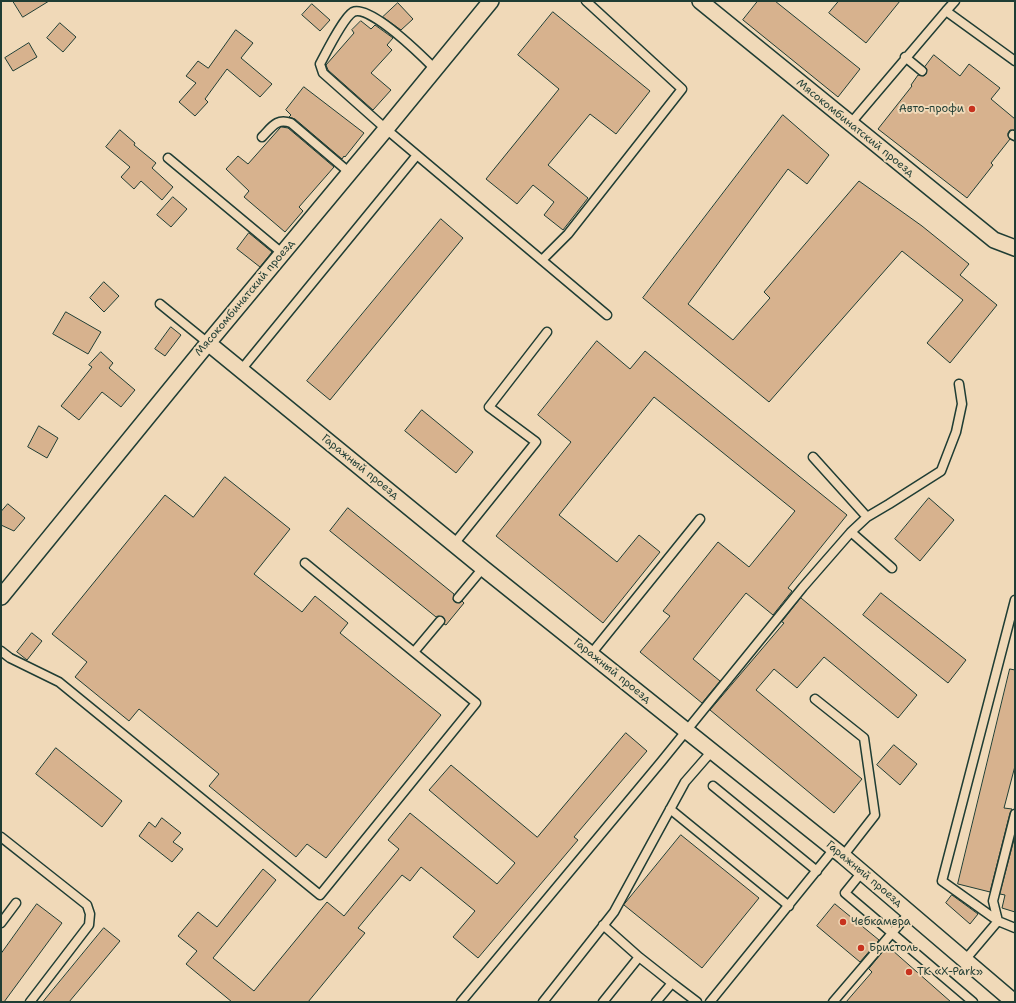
<!DOCTYPE html>
<html>
<head>
<meta charset="utf-8">
<style>
  body { margin:0 }
  #map { position:relative; width:1016px; height:1003px; overflow:hidden; background:#f0d9b8; font-family:"Shantell Sans",sans-serif }
  canvas { display:block }
  .frame { position:absolute; inset:0; border:2px solid #1f3d34; pointer-events:none }
</style>
</head>
<body>
<div id="map">
<canvas width="1016" height="1003"></canvas>
<div class="frame"></div>
</div>
<script>
const ctx = document.querySelector('canvas').getContext('2d');
ctx.lineJoin = 'round';
function paint(path, color) {
  ctx.fillStyle = color;
  ctx.fill(path, 'evenodd');
}
function trace(path, color, width, dash) {
  ctx.strokeStyle = color;
  ctx.lineWidth = width;
  ctx.lineCap = dash ? 'butt' : 'round';
  ctx.setLineDash(dash || []);
  ctx.stroke(path);
}
function drawText(font, color, halo, rows, align = 'center') {
  ctx.font = font + ' "Shantell Sans",sans-serif';
  ctx.lineWidth = 4;
  ctx.setLineDash([]);
  ctx.textBaseline = 'middle';
  ctx.strokeStyle = halo;
  ctx.fillStyle = color;
  for (const [text, x, y, turn = 0] of rows) {
    ctx.save();
    ctx.translate(x, y);
    ctx.rotate((+turn || 0) * Math.PI / 180);
    ctx.textAlign = isNaN(turn) ? turn : align;
    if (halo) ctx.strokeText(text, 0, 0);
    ctx.fillText(text, 0, 0);
    ctx.restore();
  }
}
const building = new Path2D(`
  M13 1H49L23 17Z
  M758 1H775L860 69 838 97 743 20Z
  M839 1H900L866 43 829 13Z
  M398 3 413 19 401 30 383 17Z
  M312 4 330 20 320 31 302 15Z
  M553 12 650 91 616 134 590 114 548 165 588 198 563 230 544 215 554 202 533 185 517 204 486 179 559 89 518 55Z
  M361 21 371 29 375 25 393 38 387 45 392 50 371 73 391 90 373 110 328 70 326 65 354 33 352 30Z
  M60 23 76 37 63 52 47 38Z
  M236 30 253 43 241 58 272 84 260 97 227 69 205 99 208 102 195 116 179 102 196 83 186 76 198 61 208 68Z
  M29 43 37 57 13 71 5 58Z
  M934 55 960 76 969 64 1000 88 991 99 1015 119V130H1010L1008 133V136L1010 139 991 163 993 165 967 198 878 129 912 86 911 85 918 75 924 76 926 74 927 69 925 67Z
  M304 87 364 133 345 157 344 156 342 159 295 119 289 117 291 115 286 110Z
  M783 115 829 155 807 184 788 169 688 304 733 340 770 298 764 292 859 181 922 226 969 264 960 275 997 305 950 363 927 343 963 300 902 251 769 402 643 298Z
  M282 127 288 128 334 167 299 207 303 211 285 232 244 197 249 191 226 169 238 156 248 164 280 128Z
  M120 130 135 143 134 145 156 163 152 168 173 187 162 200 141 181 134 189 121 177 130 167 106 147Z
  M173 197 187 209 171 227 157 215Z
  M441 219 463 238 330 400 307 381Z
  M249 233 272 252 260 267 237 249Z
  M104 282 119 296 104 312 90 298Z
  M66 312 101 332 88 354 53 334Z
  M171 327 181 335 165 356 155 349Z
  M597 341 630 369 645 351 847 515 788 588 792 591 773 615 746 593 693 659 720 681 702 703 640 652 670 616 663 611 718 542 749 567 795 511 654 397 559 515 617 562 639 535 660 552 603 623 496 536 571 442 538 415Z
  M101 352 113 363 109 368 135 390 121 407 102 392 79 420 61 406 92 367 89 365Z
  M422 410 473 452 456 473 405 431Z
  M39 426 58 438 47 458 28 447Z
  M225 477 290 529 254 574 302 612 315 596 348 623 340 633 441 715 326 858 307 844 296 857 209 786 219 774 139 709 129 721 75 677 87 662 52 634 165 495 193 517Z
  M929 498 954 520 920 561 895 539Z
  M8 504 25 518 14 531 1 525V512Z
  M348 508 454 594 453 600 455 602 460 603 462 601 464 603 446 625 444 624 445 620 443 617 438 616 436 617 330 531Z
  M881 593 966 660 948 683 863 615Z
  M801 598 917 695 898 718 824 657 797 688 774 669 756 690 862 779 834 813 710 710 784 623 782 622Z
  M32 633 42 641 27 660 17 652Z
  M1010 669 1015 670V766L1004 808 1012 809 1010 813 990 892 958 884Z
  M626 733 647 751 574 837 578 840 478 958 453 937 475 911 421 867 410 881 402 875 358 928 365 933 308 1002H232L186 964 197 951 178 936 198 912 217 927 263 869 276 880 213 958 254 991 327 902 344 916 399 849 388 840 410 813 497 884 515 863 429 790 451 765 537 837Z
  M894 745 917 764 900 785 877 765Z
  M56 748 122 801 102 827 36 774Z
  M162 818 181 833 173 842 183 849 172 862 139 836 149 822 155 827Z
  M681 835 759 898 702 968 624 905Z
  M1015 836V912L1002 908 1005 895 1000 894Z
  M952 895 978 914 970 924 946 903Z
  M37 904 62 923 4 1002H1V954Z
  M835 904 879 940 860 962 817 926Z
  M104 928 120 941 69 1002H43Z
  M887 947 892 950 951 1002H846L872 972 869 969Z`);
paint(building, '#d7b28e');
trace(building, '#1f3d34', 1);
const service = new Path2D(`
  M946 11 955 1
  M905 57 922 71
  M435 69C423 57 370 4 353 12 343 18 326 53 320 64L323 73 386 129 607 315
  M850 124 946 11 1015 61
  M1013 135 1015 136
  M262 137C272 127 276 118 291 123L350 173
  M168 158 282 253
  M542 260 568 234 682 89 586 1
  M160 304 208 343
  M241 370 417 155
  M813 457 867 517
  M851 532 892 568
  M454 544 536 442 489 407 547 332
  M458 598 483 568
  M1 651 10 658 59 682 320 895 476 703 305 563
  M414 652 440 621
  M591 654 700 519
  M815 699 864 738 875 815 843 856
  M713 786 817 871
  M670 809 789 906
  M1015 814 993 901 998 921 1015 928
  M1 837 87 905 90 914 89 925 30 1002
  M862 872 845 893 973 1002
  M1 923 16 903
  M603 925 639 957
  M965 960 998 921 942 881 1015 600
  M672 983 697 1002
  M461 1002 661 762 803 587 851 532 867 517 889 504 941 471 956 432 962 404 959 384
  M543 1002 614 912 685 782 712 751
  M603 1002 639 957 672 983 656 1002
  M710 1002 834 849
  M833 1002 910 912`);
const minor = new Path2D(`
  M700 1 994 240 1015 248
  M208 343 483 568 843 856 1014 1002
  M1 597 208 343 386 129 491 1`);
trace(service, '#1f3d34', 11);
trace(minor, '#1f3d34', 18);
trace(service, '#f0d9b8', 8);
trace(minor, '#f0d9b8', 15);
for (const [x, y, r, color] of [
  [972,109,4,"#c8321e"],
  [843,922,4,"#c8321e"],
  [861,948,4,"#c8321e"],
  [909,972,4,"#c8321e"]
]) {
  const dot = new Path2D();
  dot.arc(x, y, r, 0, 2 * Math.PI);
  ctx.fillStyle = color;
  ctx.fill(dot);
  trace(dot, '#f0d9b8', 1.5);
}
drawText('11px', '#1f3d34', '#f0d9b8', [
  ["Авто-профи",964,109,"right"],
  ["Чебкамера",851,922],
  ["Бристоль",869,948],
  ["ТК «X-Park»",917,972]
], 'left');
drawText('11px', '#1f3d34', '#f0d9b8', [
  ["Мясокомбинатский проезд",855,128,39],
  ["Мясокомбинатский проезд",245,298,-50],
  ["Гаражный проезд",360,467,39],
  ["Гаражный проезд",612,671,39],
  ["Гаражный проезд",864,874,40]
]);
</script>
</body>
</html>
